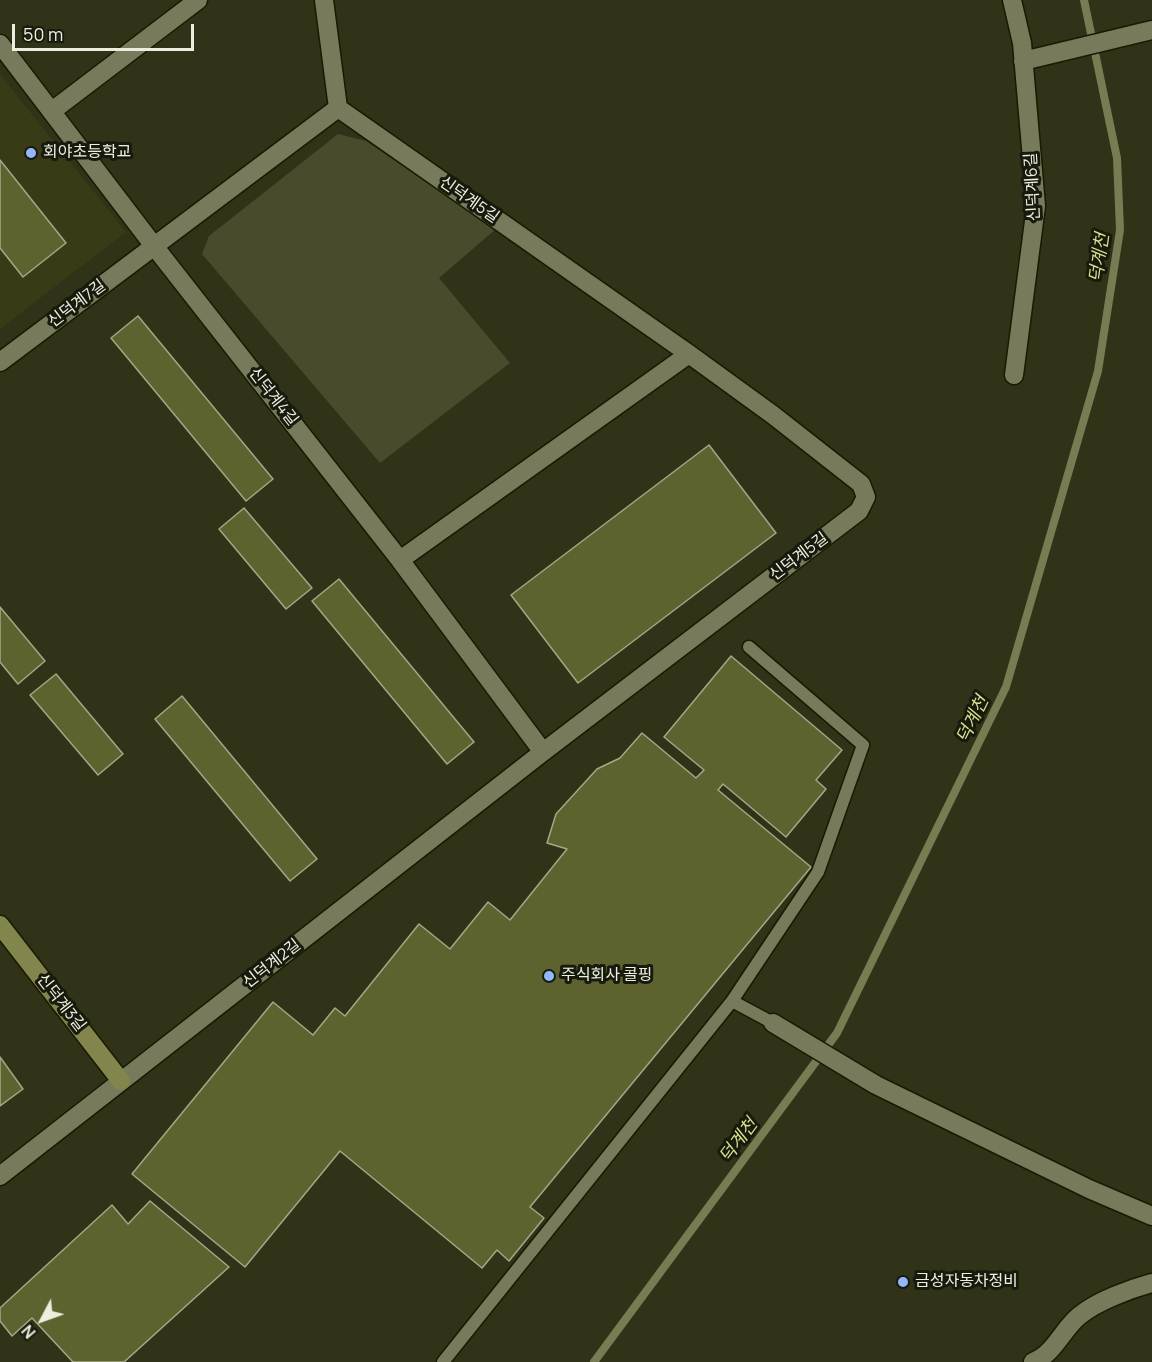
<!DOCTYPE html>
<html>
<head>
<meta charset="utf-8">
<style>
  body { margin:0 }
  #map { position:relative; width:1152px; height:1362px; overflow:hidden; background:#303317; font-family:Manrope,sans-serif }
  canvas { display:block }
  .north { position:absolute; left:12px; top:1290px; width:60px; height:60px; -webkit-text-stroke:4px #181a0d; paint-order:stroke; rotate:229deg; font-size:16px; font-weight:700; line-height:24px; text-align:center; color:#edefde }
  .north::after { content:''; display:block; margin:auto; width:21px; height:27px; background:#edefde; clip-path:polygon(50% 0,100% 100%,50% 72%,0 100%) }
  .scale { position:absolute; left:12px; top:24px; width:182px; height:27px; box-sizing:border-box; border:3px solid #edefde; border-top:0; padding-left:8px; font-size:18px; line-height:21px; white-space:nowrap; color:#edefde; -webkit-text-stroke:4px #181a0d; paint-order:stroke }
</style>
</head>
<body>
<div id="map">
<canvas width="1152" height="1362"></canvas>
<div class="north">N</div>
<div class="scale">50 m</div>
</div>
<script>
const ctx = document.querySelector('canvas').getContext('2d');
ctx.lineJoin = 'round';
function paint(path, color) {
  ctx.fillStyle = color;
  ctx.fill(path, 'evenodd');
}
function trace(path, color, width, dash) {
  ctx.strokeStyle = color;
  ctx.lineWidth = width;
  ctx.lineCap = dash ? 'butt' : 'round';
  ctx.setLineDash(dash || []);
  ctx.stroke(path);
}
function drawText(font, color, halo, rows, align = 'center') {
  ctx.font = font + ' Manrope,"Noto Sans KR",sans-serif';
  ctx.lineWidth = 6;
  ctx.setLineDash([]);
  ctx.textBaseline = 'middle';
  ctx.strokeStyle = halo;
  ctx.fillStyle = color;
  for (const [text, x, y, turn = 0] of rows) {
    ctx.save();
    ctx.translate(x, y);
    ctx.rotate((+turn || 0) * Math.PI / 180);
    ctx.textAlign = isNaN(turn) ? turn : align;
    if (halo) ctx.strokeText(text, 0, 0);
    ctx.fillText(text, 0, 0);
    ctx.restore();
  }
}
paint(new Path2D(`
  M0 74 126 232 0 329Z`), '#383b16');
paint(new Path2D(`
  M338 134 366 141 496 229 439 278 510 363 380 463 202 254 209 236Z`), '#484b2c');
trace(new Path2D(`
  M594 1362 837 1033 1006 687 1098 371 1120 230 1117 158 1084 0`), '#797c53', 8);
const building = new Path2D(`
  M0 160 66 243 23 277 0 248Z
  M138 316 273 479 246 501 111 338Z
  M709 445 776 533 578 683 511 595Z
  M244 508 312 588 286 609 219 529Z
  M339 579 474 742 447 764 312 601Z
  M0 607 45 661 18 684 0 662Z
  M731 656 842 750 816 780 826 789 786 837 723 784 718 790 811 867 530 1207 544 1218 509 1261 497 1250 482 1268 340 1151 245 1267 132 1174 273 1002 313 1035 335 1008 345 1016 419 924 450 949 488 902 510 920 567 849 547 843 556 814 597 769 620 758 642 733 696 778 704 770 664 737Z
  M56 674 123 754 98 775 30 695Z
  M182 696 317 859 290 881 155 719Z
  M0 1057 23 1089 0 1106Z
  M150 1201 229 1267 124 1362H73L32 1318 12 1336 0 1321V1308L112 1205 128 1224Z`);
paint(building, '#5e622f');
trace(building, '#a4a888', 1.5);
const lane = new Path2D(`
  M732 1001 773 1023
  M443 1362 732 1001 818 872 863 745 749 647`);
const street = new Path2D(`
  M1012 0 1022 43 1036 206 1014 375
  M0 44 154 246 400 560 543 752
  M1023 61 1152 30
  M52 111 198 0
  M0 362 338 108
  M400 560 689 354
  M773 1023 876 1085 1089 1189 1152 1216
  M0 1176 543 752 859 511 866 497 861 484 773 415 689 354 338 108 324 0
  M1033 1362C1054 1354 1062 1330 1079 1316 1097 1301 1130 1289 1152 1283`);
const secondary = new Path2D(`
  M0 925 121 1081`);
trace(lane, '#191a01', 15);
trace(street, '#191a01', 21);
trace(secondary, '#191a01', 21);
trace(lane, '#777a5b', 12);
trace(street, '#777a5b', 18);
trace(secondary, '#82864d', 18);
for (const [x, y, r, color] of [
  [31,153,6,"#93b7fd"],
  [549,976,6,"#93b7fd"],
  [903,1282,6,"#93b7fd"]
]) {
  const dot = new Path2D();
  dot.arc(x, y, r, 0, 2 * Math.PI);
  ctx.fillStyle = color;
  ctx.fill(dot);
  trace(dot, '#181a0d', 2);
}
drawText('16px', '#edefde', '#181a0d', [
  ["회야초등학교",43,153],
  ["주식회사 콜핑",561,976],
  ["금성자동차정비",915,1282]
], 'left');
drawText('16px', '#edefde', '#181a0d', [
  ["신덕계6길",1033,187,-93],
  ["신덕계5길",469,200,35],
  ["신덕계7길",77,304,-37],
  ["신덕계4길",273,397,52],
  ["신덕계5길",799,557,-37],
  ["신덕계2길",272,964,-38],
  ["신덕계3길",61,1003,52]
]);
drawText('italic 18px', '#d7df8e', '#181a0d', [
  ["덕계천",1100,258,-82],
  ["덕계천",973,720,-64],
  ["덕계천",739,1141,-53]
]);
</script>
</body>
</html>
